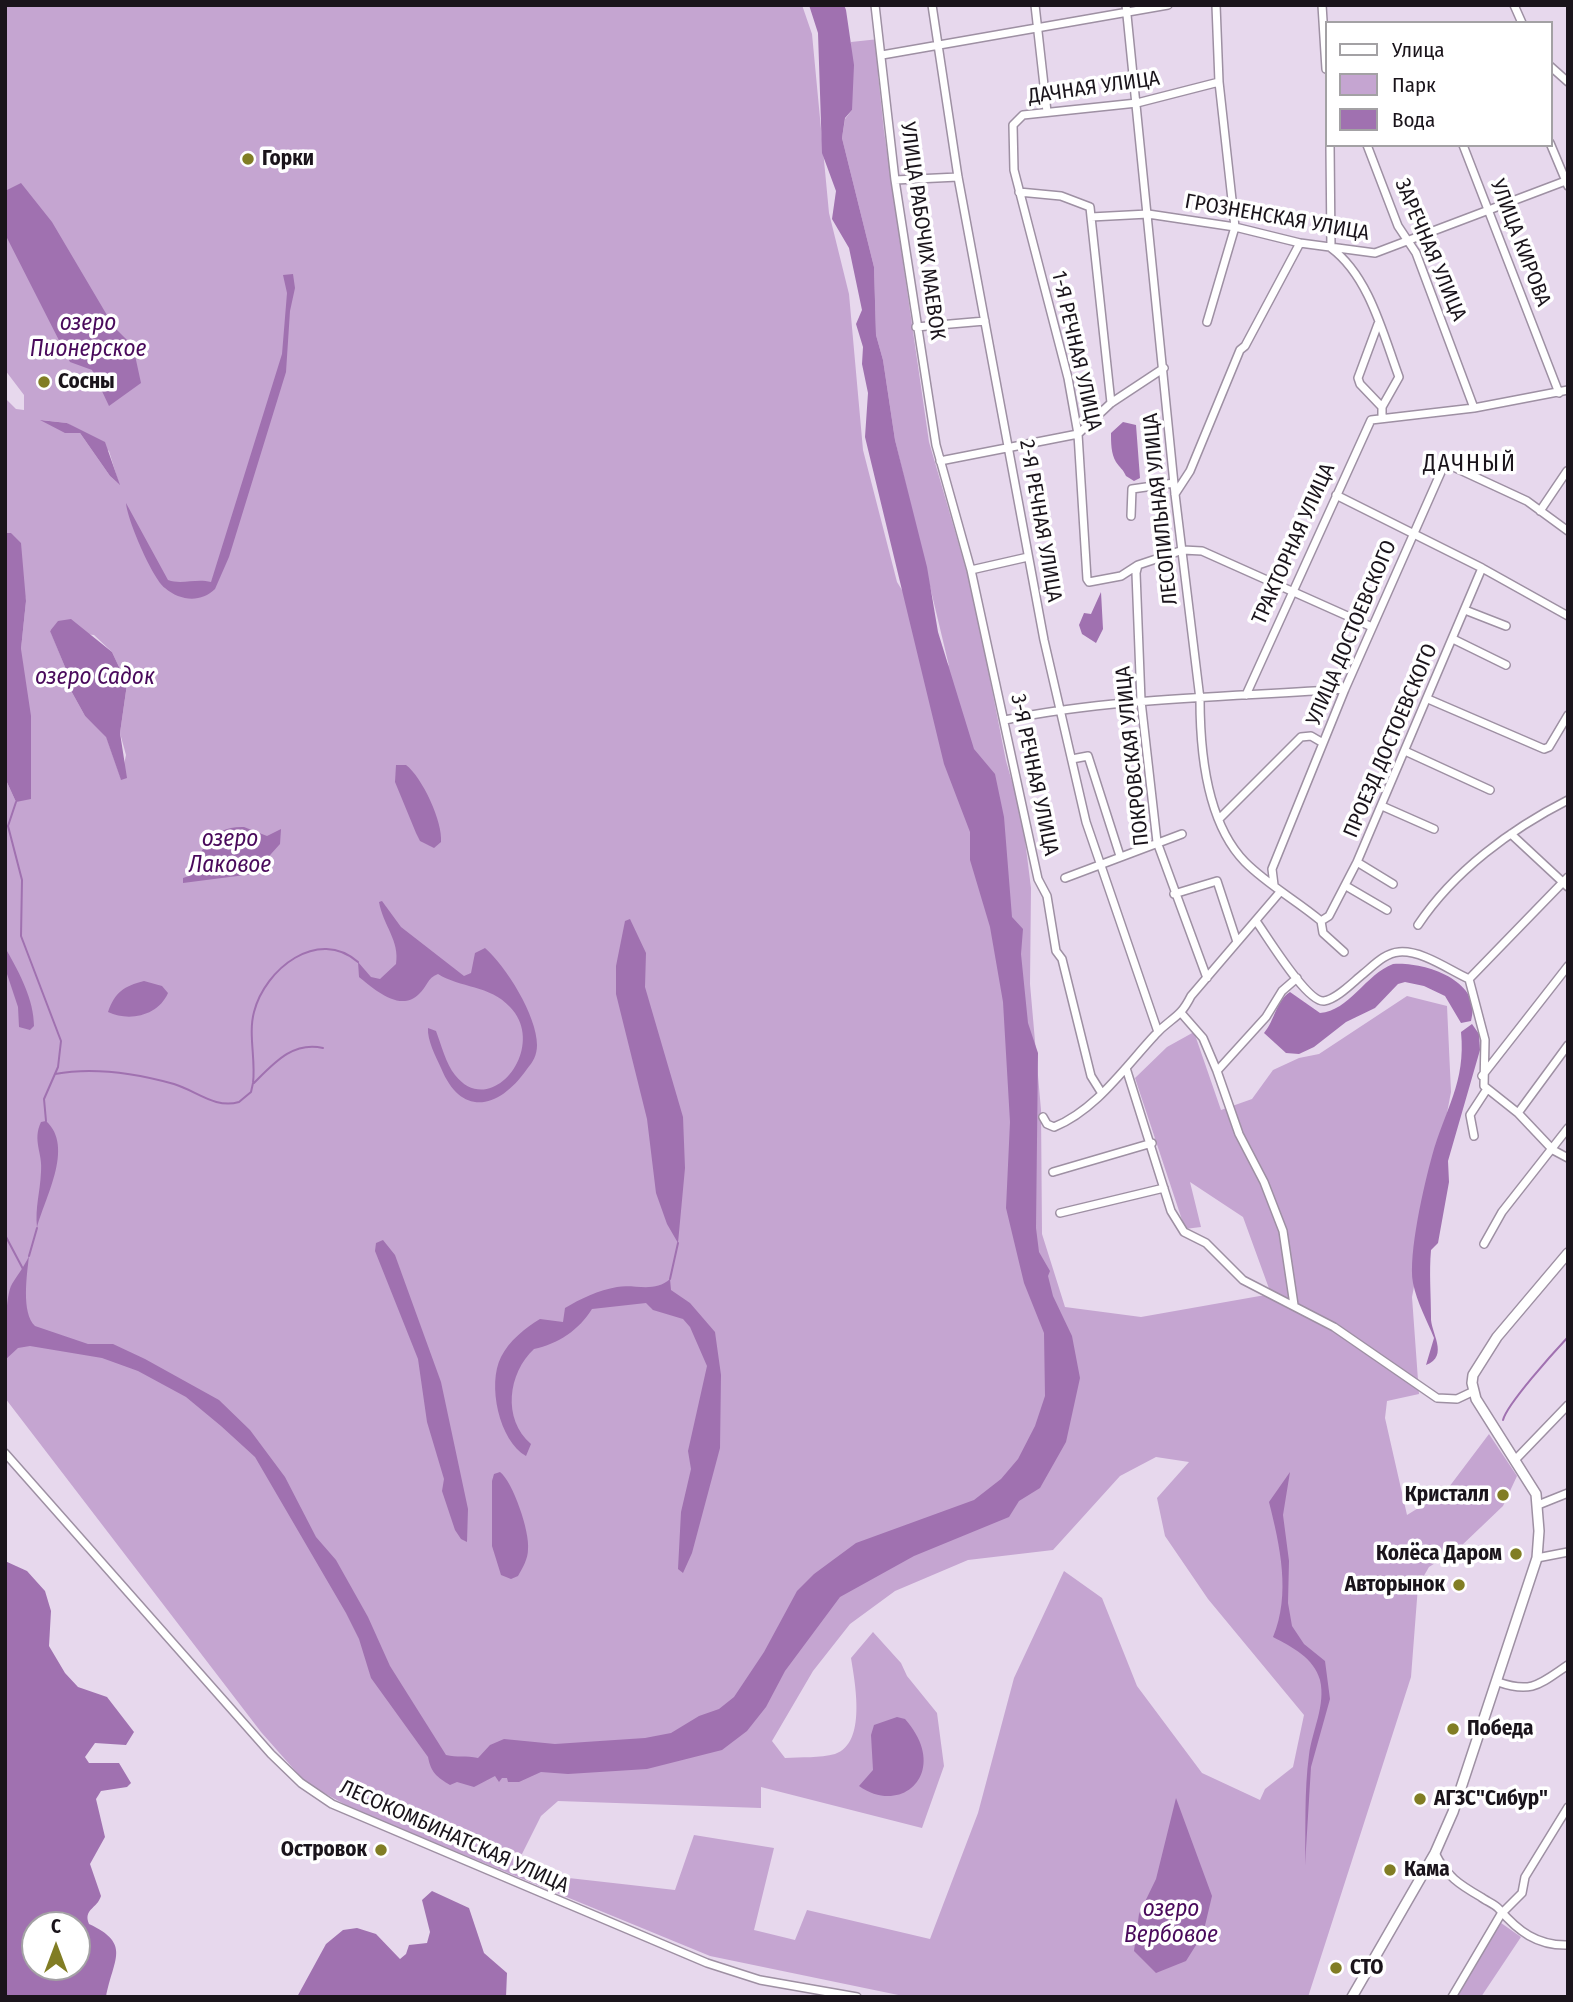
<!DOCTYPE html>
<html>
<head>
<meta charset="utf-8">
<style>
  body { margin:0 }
  #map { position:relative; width:1573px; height:2002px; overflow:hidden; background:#e7d8ed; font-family:"Fira Sans Condensed",sans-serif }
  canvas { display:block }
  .frame { position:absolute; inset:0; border:7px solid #1a141b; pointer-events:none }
  .legend { position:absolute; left:1325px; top:21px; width:228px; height:126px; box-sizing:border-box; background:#fff; border:2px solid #a3a1a4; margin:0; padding:9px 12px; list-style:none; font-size:21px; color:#1a141b }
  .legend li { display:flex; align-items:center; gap:14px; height:35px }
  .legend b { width:35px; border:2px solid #a3a1a4 }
  .north { position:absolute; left:21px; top:1911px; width:70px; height:70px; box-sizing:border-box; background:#fff; border:2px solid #a3a1a4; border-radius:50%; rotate:0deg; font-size:19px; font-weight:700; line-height:28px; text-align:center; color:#1a141b }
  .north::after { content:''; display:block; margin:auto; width:24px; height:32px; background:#817d24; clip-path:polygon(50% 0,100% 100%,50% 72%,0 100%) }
</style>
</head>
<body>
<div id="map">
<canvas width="1573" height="2002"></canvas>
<div class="frame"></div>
<ul class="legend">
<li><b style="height:9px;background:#fff"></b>Улица</li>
<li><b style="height:19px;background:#c5a5d1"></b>Парк</li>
<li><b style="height:19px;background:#a071b0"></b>Вода</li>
</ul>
<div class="north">С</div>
</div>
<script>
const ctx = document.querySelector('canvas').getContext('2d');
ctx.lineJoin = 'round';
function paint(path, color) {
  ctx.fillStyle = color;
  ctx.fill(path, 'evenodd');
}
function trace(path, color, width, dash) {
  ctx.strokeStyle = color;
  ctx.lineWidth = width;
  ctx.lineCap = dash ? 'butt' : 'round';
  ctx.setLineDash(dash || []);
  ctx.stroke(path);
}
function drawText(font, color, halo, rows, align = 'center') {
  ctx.font = font + ' "Fira Sans Condensed",sans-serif';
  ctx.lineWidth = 7;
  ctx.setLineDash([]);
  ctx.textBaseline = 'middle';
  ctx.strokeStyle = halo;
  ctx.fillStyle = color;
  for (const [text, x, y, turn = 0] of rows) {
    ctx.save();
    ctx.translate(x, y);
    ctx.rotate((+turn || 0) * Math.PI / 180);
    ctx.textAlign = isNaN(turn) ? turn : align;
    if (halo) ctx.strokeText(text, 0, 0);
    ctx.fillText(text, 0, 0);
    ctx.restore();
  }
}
paint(new Path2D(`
  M5 5H802L812 34 829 213 849 294 863 450 897 582 949 666 895 440 883 360 876 335 874 267 842 138 845 119 852 110 851 42 879 39 878 74 884 131 929 442 973 593 1006 761 1022 816 1031 888 1030 984 1041 1110 1042 1234 1065 1307 1141 1317 1271 1294 1243 1217 1190 1182 1201 1227 1185 1229 1135 1078 1167 1047 1194 1032 1221 1110 1252 1099 1273 1070 1299 1058 1319 1054 1407 996 1447 1006 1451 1092 1412 1297 1419 1394 1387 1401 1385 1418 1407 1515 1446 1491 1489 1434 1517 1476 1503 1506 1459 1548 1429 1567 1418 1586 1411 1677 1308 1997H908L710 1956 355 1810 306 1783 261 1732 5 1398V778L16 802 21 649 26 601 11 533H5V398L16 409 24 410V395L5 370ZM41 420 67 423 109 451 119 484 110 476 80 433ZM50 630 94 635 112 652 127 684 120 733 126 755 121 779 106 736 85 716 69 687 65 667ZM1156 1457 1189 1462 1157 1498 1165 1536 1208 1599 1304 1715 1293 1767 1265 1789 1260 1800 1202 1773 1137 1686 1102 1598 1064 1571 1014 1678 978 1813 930 1939 807 1910 795 1940 754 1930 774 1848 694 1835 675 1890 551 1876 521 1856 541 1816 558 1801 761 1808V1787L922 1828 944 1766 937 1713 907 1676 901 1663 873 1632 851 1658C855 1683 867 1743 835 1754 820 1758 801 1757 785 1758L772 1741 813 1671 850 1624 895 1591 968 1560 1053 1550 1120 1476Z
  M1494 1918 1521 1937 1481 1997H1450Z`), '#c5a5d1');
paint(new Path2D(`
  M809 5H844L846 10 854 65 852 110 845 118 842 138 874 267 876 335 883 360 895 440 927 567 938 632 974 749 995 774 1004 817 1012 917 1023 929 1021 954 1028 1023 1038 1053 1036 1228 1039 1252 1050 1271 1048 1276 1053 1296 1072 1336 1080 1378 1066 1442 1040 1488 1019 1501 1009 1517 914 1556 840 1597 785 1671 766 1707 747 1731 722 1750 647 1769 568 1774 541 1772 519 1782H508L507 1778H502L499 1782 495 1776 474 1787 457 1782 450 1785C437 1777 431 1773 428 1757L371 1678 359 1639 346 1613 255 1457 221 1426 186 1397 138 1371 102 1358 30 1346 18 1348 5 1360C5 1344 5 1295 12 1284 18 1274 24 1267 29 1256 27 1274 21 1313 35 1326L88 1344H113L145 1359 219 1400 250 1430 285 1477 316 1537 336 1560 368 1617 390 1666 446 1755C457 1758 466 1755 478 1758L490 1745 504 1739 555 1744 645 1738 671 1733 699 1716 719 1709 734 1697 764 1652 797 1591 814 1574 856 1543 974 1500 1001 1479 1018 1459 1035 1426 1045 1396 1044 1333 1024 1283 1006 1208 1010 1122 1003 1002 990 927 970 860V832L944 764 865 437 868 393 862 364 863 347 856 324 862 310 849 248 832 219 836 191 822 153 818 33Z
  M21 183 52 222 114 327 133 346 141 383 109 406 92 370 70 362 5 234V191Z
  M293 274 295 288 290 311 286 372 229 557 215 589C201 603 180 601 165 588 152 578 127 519 126 503L168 580C182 585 196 578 211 582L282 354 287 293 283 275Z
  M40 420 67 423 105 442 120 485 110 476 80 433H65Z
  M1123 422 1136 425 1140 478 1134 481 1126 476C1123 469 1120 468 1116 462 1111 454 1111 442 1111 433Z
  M5 533H11L21 543 26 601 21 649 31 716V799L16 802 5 778Z
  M1101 592 1103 629 1096 643 1082 634 1079 625 1084 613 1091 614Z
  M71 619 112 652 127 684 120 733 127 778 121 780 106 737 85 716 69 687 65 667 50 631 58 621Z
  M396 765H406C422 777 443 822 441 842L434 848 420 841 416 833 395 782Z
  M244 827 267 836 281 829 280 844 253 874 183 883V878L189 876C202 850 210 826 244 827Z
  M382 901 401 927 464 976 471 973 475 953 485 948C506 966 537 1016 537 1045 537 1055 533 1062 527 1069 500 1108 462 1119 441 1068 436 1057 427 1040 428 1028L436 1031C441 1044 446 1064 455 1075 491 1121 549 1047 510 1007 490 985 460 988 438 974 427 978 427 987 419 994 400 1013 374 989 359 977L358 962 371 977 380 979 396 964C400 941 383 925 379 902Z
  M630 919 646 953 645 987 683 1117 685 1168 678 1243 667 1224 656 1193 647 1119 616 994V966L625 921Z
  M7 951C20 974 34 1000 34 1026L30 1030 19 1027 18 1007 5 968Z
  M1393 964C1422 961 1484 980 1471 1021L1461 1023 1445 996 1424 986 1405 982 1398 984 1375 1008 1346 1022 1314 1047 1299 1054 1286 1053 1264 1033C1275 1020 1276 1001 1290 992L1320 1013C1349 1011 1366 974 1393 964Z
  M144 981 162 986 168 993C158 1016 129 1022 108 1012 115 992 124 986 144 981Z
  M1472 1024 1479 1034 1480 1050 1448 1161 1449 1182 1438 1243 1431 1250C1429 1272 1431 1295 1431 1317 1430 1332 1450 1356 1426 1365L1434 1338C1427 1320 1417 1303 1413 1283 1408 1254 1424 1185 1432 1156 1445 1109 1466 1083 1461 1032Z
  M46 1121C75 1147 44 1199 37 1228 35 1206 40 1194 41 1172 43 1153 32 1141 41 1122Z
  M383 1240 395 1255 441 1382 468 1509 467 1542 461 1539 455 1530 442 1491 444 1479 427 1422 418 1359 375 1251 376 1243Z
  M670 1279 671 1290 690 1303 715 1332 721 1375 720 1448 692 1553 683 1573 678 1569 681 1512 691 1469 688 1451 707 1366 690 1327 683 1319 653 1310 646 1303 592 1309C579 1330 558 1344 534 1349 508 1373 502 1419 531 1444L526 1456C499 1441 487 1384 501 1357 509 1341 525 1328 540 1319L563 1322 565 1308C580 1299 599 1290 617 1287 635 1284 655 1293 670 1279Z
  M500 1472C513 1482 530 1532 528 1549 528 1559 523 1567 518 1576L511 1579 501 1575 492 1546V1481L494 1474Z
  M1290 1472 1283 1515 1289 1561 1288 1603 1292 1626 1304 1644 1325 1661 1330 1699 1311 1767 1305 1865C1306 1829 1304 1792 1309 1755 1312 1731 1326 1705 1320 1680 1314 1658 1292 1647 1273 1637 1291 1594 1280 1546 1269 1502Z
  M5 1561 27 1571 45 1591 51 1611 49 1646 65 1673 78 1687 107 1697 134 1732 126 1745 95 1743 85 1757 89 1763H119L131 1783 127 1787 101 1791 96 1799 105 1837 90 1864 101 1896C97 1909 83 1909 89 1924 132 1944 113 1959 106 1997H5ZM35 1925H77V1967H35Z
  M897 1717 905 1719C951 1771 903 1817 859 1786L873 1770 871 1735 874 1725Z
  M1176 1798 1212 1896 1203 1934 1186 1961 1156 1973 1134 1951 1139 1914 1156 1879Z
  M432 1891 469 1908 484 1953 507 1973 506 1997H297L326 1944 343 1930 357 1928 376 1934 400 1959 406 1954 409 1945 427 1943 430 1932 422 1900Z`), '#a071b0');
trace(new Path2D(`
  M16 802 8 826 22 880 21 936 61 1041 58 1067 44 1099 46 1121
  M55 1074C93 1067 138 1074 174 1084 197 1091 215 1109 239 1102L251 1092 253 1083C256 1060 248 1034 254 1012 265 969 318 927 358 962
  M254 1083C274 1063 293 1041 323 1048
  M5 1235 23 1269
  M29 1256 37 1228
  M670 1279 678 1243
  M1503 1420C1507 1404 1554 1352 1568 1337`), '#a071b0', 2);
const minor = new Path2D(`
  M875 5 895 180 936 445 971 570 1038 879 1047 896 1056 951 1062 959 1091 1076 1101 1092
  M932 5 958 177 1044 640 1086 822 1158 1032
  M1035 5 1047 112
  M1126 5 1175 494 1200 699C1200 751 1206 822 1245 862 1268 885 1296 900 1321 921L1323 933 1344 952
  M1322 5 1326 69
  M1514 5 1522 23
  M882 55 1168 5
  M1550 66 1568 82
  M1219 82 1137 103 1023 115 1013 125 1014 170 1068 378 1078 434 1087 579 1089 582 1121 576 1138 565 1183 550 1202 551 1372 627
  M1550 143 1568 186
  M1330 145 1331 248C1369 276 1383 334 1399 377L1382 407V417
  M1367 145 1398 226 1416 253 1474 408
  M1463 145 1559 393
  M895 180 958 177
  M1019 192 1061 196 1090 207 1091 217 1148 214 1235 227 1300 243 1375 253 1568 180
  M1091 217 1111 403
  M1207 322 1235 227 1219 82 1216 5
  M1378 324 1358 378 1360 384 1382 407
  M916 327 985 321
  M940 461 1078 434 1111 403 1164 368
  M1175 494 1190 471 1240 350 1245 346 1300 243
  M1336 495 1482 568 1568 616
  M1540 511 1567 471
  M1131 516 1132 489 1174 483
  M1138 565 1136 573 1141 701 1157 842 1207 978
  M971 570 1028 557
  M1465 610 1506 626
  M1453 639 1506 665
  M1246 695 1371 420 1474 408 1568 390
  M1428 699 1544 749 1549 747 1568 715
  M1005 720C1118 697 1232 697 1345 689
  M1405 751 1490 790
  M1072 759 1088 756 1120 856
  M1382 806 1434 829
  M1220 818 1301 737 1311 736 1323 743
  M1511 834 1568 887
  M1357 862 1393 884
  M1065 878 1182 834
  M1274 885 1272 869 1345 689 1445 463 1527 501 1568 531
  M1346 886 1387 910
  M1174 894 1217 881 1237 942
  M1256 921C1267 936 1307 1003 1324 1001 1337 999 1353 982 1363 974 1374 965 1385 953 1399 952 1422 950 1449 970 1469 979L1485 1040 1484 1086 1518 1113 1553 1150 1568 1158
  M1321 921 1329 916 1357 862 1482 568
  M1418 925C1454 871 1511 829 1568 800
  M1469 979 1568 877
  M1182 1014 1203 1038 1217 1071 1266 1017 1282 991 1297 978
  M1126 1068 1171 1211 1184 1232 1206 1243 1243 1280 1334 1327 1437 1398 1457 1399 1474 1391
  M1217 1071 1239 1134 1264 1182 1283 1231 1294 1305
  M1482 1076 1568 966
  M1518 1113 1568 1045
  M1043 1117 1047 1124 1054 1127C1096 1110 1125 1067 1155 1035 1171 1017 1179 1020 1191 996L1280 892
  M1474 1136 1470 1115 1487 1089
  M1053 1172 1152 1143
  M1060 1213 1164 1188
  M1484 1244 1502 1212 1568 1128
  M5 1453 271 1754 301 1783 332 1804 707 1963 760 1980 857 1997
  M1516 1459 1568 1405
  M1538 1505 1568 1493
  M1537 1558 1568 1552
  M1498 1682C1532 1694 1540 1684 1568 1665
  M1435 1853C1446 1876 1460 1885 1481 1897 1486 1901 1495 1904 1499 1909 1518 1931 1537 1946 1568 1945
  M1452 1997 1501 1914 1522 1893 1525 1877 1568 1807`);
const major = new Path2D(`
  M1352 1997 1435 1853 1453 1812 1537 1558 1539 1531 1536 1494 1476 1399 1472 1383 1473 1375 1497 1337 1568 1253`);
trace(minor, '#9e90a3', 10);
trace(major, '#9e90a3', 12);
trace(minor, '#fff', 7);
trace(major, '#fff', 9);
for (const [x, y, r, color] of [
  [248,159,7,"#817d24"],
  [44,382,7,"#817d24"],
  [1503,1495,7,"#817d24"],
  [1516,1554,7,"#817d24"],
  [1459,1585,7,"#817d24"],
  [1453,1729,7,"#817d24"],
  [1420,1799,7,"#817d24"],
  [381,1850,7,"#817d24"],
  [1390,1870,7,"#817d24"],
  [1336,1968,7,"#817d24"]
]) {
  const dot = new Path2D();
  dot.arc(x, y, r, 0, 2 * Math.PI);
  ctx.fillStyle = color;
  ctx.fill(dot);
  trace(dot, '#fff', 2.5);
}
drawText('21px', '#1a141b', '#fff', [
  ["ДАЧНАЯ УЛИЦА",1094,88,-8],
  ["ГРОЗНЕНСКАЯ УЛИЦА",1277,218,10],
  ["УЛИЦА РАБОЧИХ МАЕВОК",922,231,82],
  ["УЛИЦА КИРОВА",1520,243,69],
  ["ЗАРЕЧНАЯ УЛИЦА",1430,250,67],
  ["1-Я РЕЧНАЯ УЛИЦА",1076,351,77],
  ["ЛЕСОПИЛЬНАЯ УЛИЦА",1161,509,-96],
  ["2-Я РЕЧНАЯ УЛИЦА",1040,521,80],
  ["ТРАКТОРНАЯ УЛИЦА",1294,544,-66],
  ["УЛИЦА ДОСТОЕВСКОГО",1352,633,-67],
  ["ПРОЕЗД ДОСТОЕВСКОГО",1391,741,-67],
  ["ПОКРОВСКАЯ УЛИЦА",1133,756,-96],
  ["3-Я РЕЧНАЯ УЛИЦА",1034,775,78],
  ["ЛЕСОКОМБИНАТСКАЯ УЛИЦА",454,1837,24]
]);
drawText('bold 21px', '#1a141b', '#fff', [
  ["Горки",262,159],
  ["Сосны",58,382],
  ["Кристалл",1489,1495,"right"],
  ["Колёса Даром",1502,1554,"right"],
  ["Авторынок",1445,1585,"right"],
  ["Победа",1467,1729],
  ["АГЗС\"Сибур\"",1434,1799],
  ["Островок",367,1850,"right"],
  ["Кама",1404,1870],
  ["СТО",1350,1968]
], 'left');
drawText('italic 23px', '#49095b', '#fff', [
  ["озеро",88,324],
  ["Пионерское",88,350],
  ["озеро Садок",95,678],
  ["озеро",230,840],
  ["Лаковое",230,866],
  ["озеро",1171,1910],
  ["Вербовое",1171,1936]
]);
ctx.letterSpacing = '2px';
drawText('23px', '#1a141b', '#fff', [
  ["ДАЧНЫЙ",1470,465]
]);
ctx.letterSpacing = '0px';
</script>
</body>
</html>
